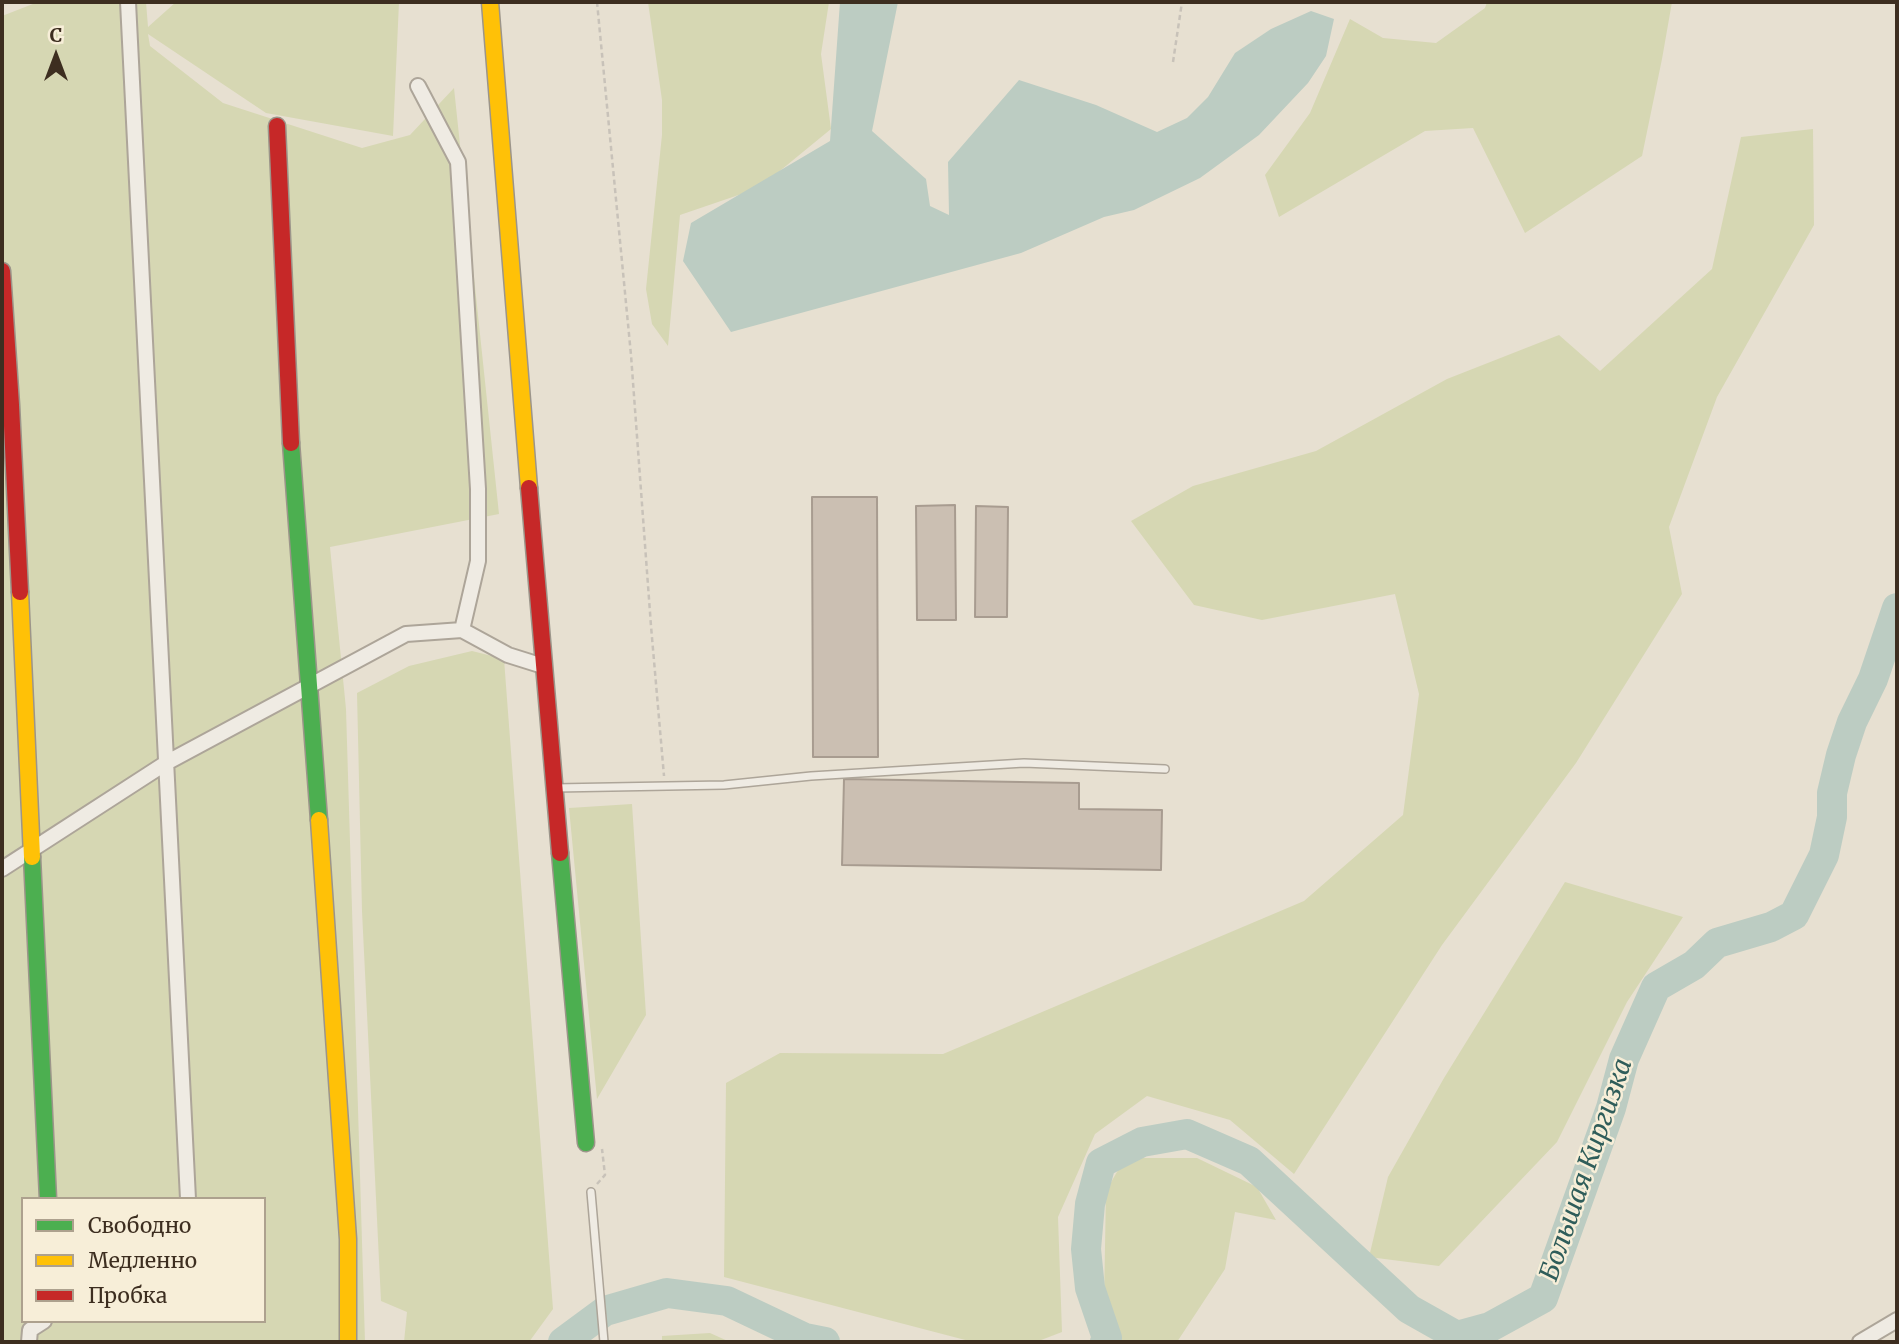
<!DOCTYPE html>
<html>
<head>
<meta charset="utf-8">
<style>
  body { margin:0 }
  #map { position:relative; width:1899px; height:1344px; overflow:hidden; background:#e7e0d1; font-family:Merriweather,serif }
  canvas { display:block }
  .frame { position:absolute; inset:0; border:4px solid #3d2e20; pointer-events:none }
  .legend { position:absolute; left:21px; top:1197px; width:245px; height:126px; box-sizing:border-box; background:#f7eed8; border:2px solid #ada18e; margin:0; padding:9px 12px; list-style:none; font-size:21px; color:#3d2e20 }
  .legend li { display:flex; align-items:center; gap:14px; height:35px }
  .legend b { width:35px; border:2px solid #ada18e }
  .north { position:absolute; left:21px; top:21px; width:70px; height:70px; -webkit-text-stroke:5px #f7eed8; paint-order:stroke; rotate:0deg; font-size:19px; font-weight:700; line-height:28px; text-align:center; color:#3d2e20 }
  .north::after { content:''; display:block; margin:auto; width:24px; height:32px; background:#3d2e20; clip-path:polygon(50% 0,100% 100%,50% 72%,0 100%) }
</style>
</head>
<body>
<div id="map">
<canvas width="1899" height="1344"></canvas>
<div class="frame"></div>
<ul class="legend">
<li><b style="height:9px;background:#4caf50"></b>Свободно</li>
<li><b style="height:9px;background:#ffc107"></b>Медленно</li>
<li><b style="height:9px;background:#c62828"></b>Пробка</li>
</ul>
<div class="north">С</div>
</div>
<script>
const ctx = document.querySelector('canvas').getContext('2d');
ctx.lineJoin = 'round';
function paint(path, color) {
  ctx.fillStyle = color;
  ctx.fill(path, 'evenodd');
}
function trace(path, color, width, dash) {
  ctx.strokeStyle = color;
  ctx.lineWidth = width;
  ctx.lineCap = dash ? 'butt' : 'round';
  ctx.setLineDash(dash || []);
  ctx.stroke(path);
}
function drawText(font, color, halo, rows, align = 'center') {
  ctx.font = font + ' Merriweather,serif';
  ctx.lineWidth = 5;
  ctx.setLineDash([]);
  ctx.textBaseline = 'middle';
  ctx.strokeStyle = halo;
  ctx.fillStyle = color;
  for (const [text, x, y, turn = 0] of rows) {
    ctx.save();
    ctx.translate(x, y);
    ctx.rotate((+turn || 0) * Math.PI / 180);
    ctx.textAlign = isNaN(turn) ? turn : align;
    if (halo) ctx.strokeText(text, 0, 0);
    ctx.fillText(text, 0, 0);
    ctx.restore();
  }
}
paint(new Path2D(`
  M38 2H146L148 27 176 2H399L393 136 266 113 148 34 150 46 223 103 362 148 410 135 454 88 499 514 330 547 346 709 365 1342H2V16ZM23 1199H264V1321H23Z
  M648 2H829L821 54 831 129 759 188 680 215 668 346 652 324 646 289 662 135V100Z
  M1487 2H1672L1662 59 1642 156 1525 233 1473 128 1425 131 1279 217 1265 175 1310 113 1350 19 1383 38 1436 43 1485 8Z
  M1813 129 1814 225 1717 397 1669 527 1682 594 1576 763 1442 945 1294 1174 1230 1120 1147 1096 1095 1134 1058 1217 1062 1332 1036 1342H973L724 1277 726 1083 780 1053 943 1054 1304 901 1403 815 1419 694 1395 594 1262 620 1194 605 1131 521 1193 486 1316 451 1447 379 1559 335 1600 371 1712 269 1741 137Z
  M472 651 504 659 553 1309 529 1342H404L407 1312 381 1301 362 911 357 693 409 666Z
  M632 804 646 1015 597 1099 569 808Z
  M1565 882 1683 917 1627 1002 1557 1142 1439 1266 1369 1257 1388 1177 1444 1078Z
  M1125 1158H1197L1257 1187 1276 1220 1235 1212 1225 1269 1177 1342H1119L1104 1303 1106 1191Z
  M710 1333 730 1342H662V1336Z`), '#d6d7b3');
paint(new Path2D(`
  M840 2H898L872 131 926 179 930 206 949 215 948 162 1019 80 1096 105 1157 132 1187 118 1208 97 1235 53 1271 29 1311 11 1334 19 1326 56 1308 83 1259 135 1200 178 1134 210 1104 217 1021 253 731 332 683 261 691 223 830 141Z`), '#bcccc2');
trace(new Path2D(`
  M563 1342 605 1311 667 1293 727 1301 805 1338 825 1342
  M1105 1342 1107 1338 1090 1288 1086 1249 1090 1204 1101 1163 1142 1142 1187 1134 1249 1161 1409 1309 1457 1336 1490 1327 1543 1298 1611 1108 1624 1059 1656 987 1694 965 1717 943 1771 927 1794 915 1824 855 1832 817V793L1841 755 1852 722 1873 679 1897 608`), '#bcccc2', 30);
const building = new Path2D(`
  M812 497H877L878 757H813Z
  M955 505 956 620H917L916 506Z
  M976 506 1008 507 1007 617H975Z
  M844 779 1079 783V809L1162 810 1161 870 842 865Z`);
paint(building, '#cbbfb2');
trace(building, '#a89c90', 2);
const lane = new Path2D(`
  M555 788 724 785 811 776 1024 763 1165 769
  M591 1192 604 1342`);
const street = new Path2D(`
  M128 2 188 1199
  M418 86 458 162 478 489V561L462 630
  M2 869 166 763 406 634 462 630 508 655 543 666
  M29 1342 30 1330 44 1321
  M1860 1342 1897 1320`);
const fast = new Path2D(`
  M291 443 319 820
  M560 853 586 1143
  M32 857 48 1199`);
const slow = new Path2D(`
  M490 2 529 488
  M20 592 32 857
  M319 820 348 1239V1342`);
const jam = new Path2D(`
  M277 126 291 443
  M2 271 11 405 20 592
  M529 488 560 853`);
trace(lane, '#ada599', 10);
trace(street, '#ada599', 18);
trace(fast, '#9c958a', 19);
trace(slow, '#9c958a', 19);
trace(jam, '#9c958a', 19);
trace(new Path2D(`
  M597 2 631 355 651 626 664 776
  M1173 62 1182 2
  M597 1184 605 1175 602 1149`), '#c8c2b9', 2.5, [5, 3.5]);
trace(lane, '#efebe3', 7);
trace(street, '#efebe3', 14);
trace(fast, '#4caf50', 16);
trace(slow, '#ffc107', 16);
trace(jam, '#c62828', 16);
drawText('italic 26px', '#2f5d5a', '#f7eed8', [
  ["Большая Киргизка",1587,1170,-71]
]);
</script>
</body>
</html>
